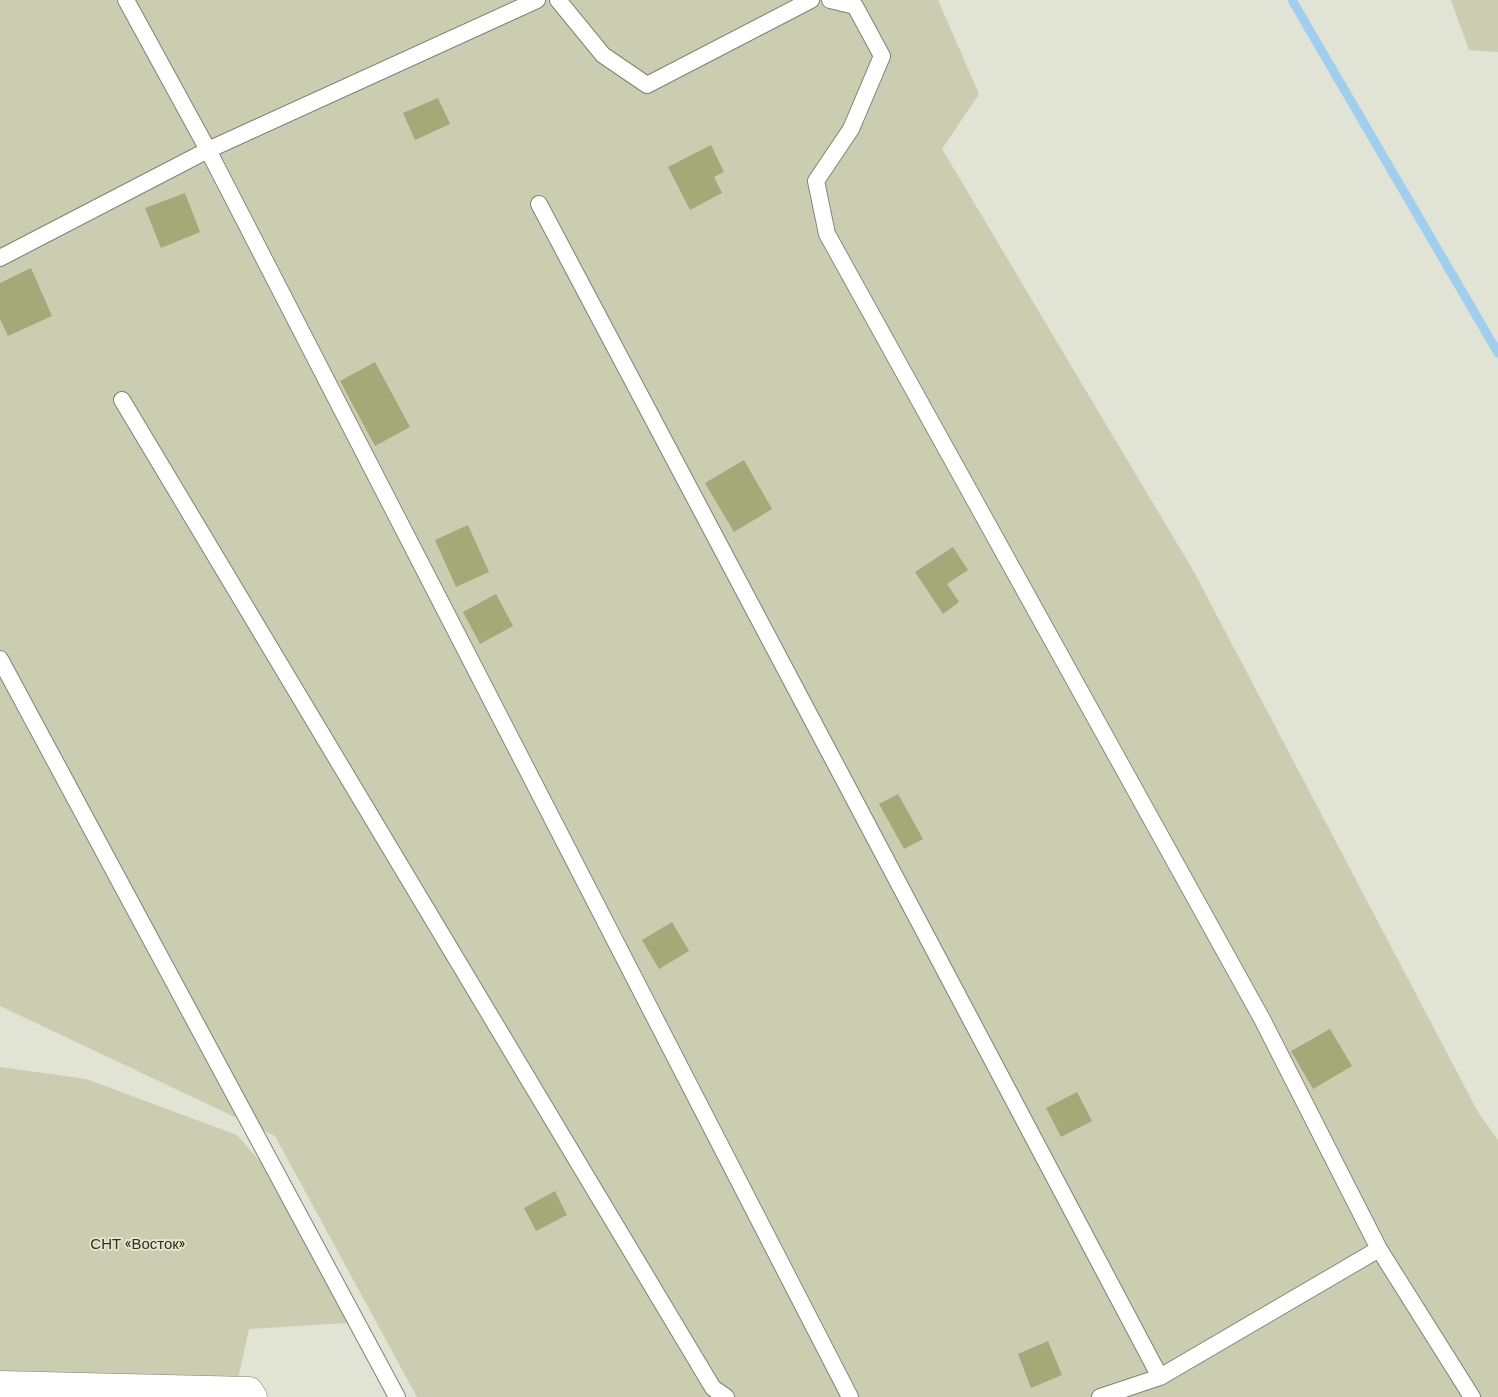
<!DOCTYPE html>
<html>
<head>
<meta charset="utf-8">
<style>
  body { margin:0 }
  canvas { display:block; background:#e1e3d4 }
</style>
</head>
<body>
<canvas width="1498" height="1397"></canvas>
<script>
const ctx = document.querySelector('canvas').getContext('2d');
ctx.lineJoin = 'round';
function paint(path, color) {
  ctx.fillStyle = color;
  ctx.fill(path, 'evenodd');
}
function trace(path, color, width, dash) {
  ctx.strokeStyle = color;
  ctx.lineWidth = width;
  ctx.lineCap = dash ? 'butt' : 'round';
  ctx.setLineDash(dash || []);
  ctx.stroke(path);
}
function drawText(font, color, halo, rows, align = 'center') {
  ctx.font = font + ' "Archivo Narrow",sans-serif';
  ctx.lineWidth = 4;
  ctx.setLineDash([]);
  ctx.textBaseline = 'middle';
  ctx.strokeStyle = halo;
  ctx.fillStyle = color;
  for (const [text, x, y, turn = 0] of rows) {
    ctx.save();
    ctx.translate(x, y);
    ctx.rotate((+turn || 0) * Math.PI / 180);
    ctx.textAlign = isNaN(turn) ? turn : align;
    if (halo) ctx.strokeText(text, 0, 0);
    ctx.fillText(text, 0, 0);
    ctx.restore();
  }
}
paint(new Path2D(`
  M0 0H938L979 94 942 149 1194 572 1478 1112 1498 1140V1397H417L275 1136 0 1006Z
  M1451 0H1498V52L1469 50Z
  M0 1067 86 1079 237 1135 272 1175 347 1323 249 1329 234 1397H0Z`), '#cacdaf');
trace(new Path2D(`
  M1292 0 1498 353`), '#9fceee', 9);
paint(new Path2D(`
  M438 98 450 124 415 140 403 113Z
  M711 145 724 172 714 177 722 193 690 210 668 167Z
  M185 193 200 232 161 248 145 208Z
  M31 268 52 316 8 336 0 319V283Z
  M375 362 410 427 375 446 340 381Z
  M744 460 772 509 734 532 705 483Z
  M468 525 489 572 456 587 435 540Z
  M953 547 968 570 947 584 959 602 943 614 915 572Z
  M496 594 513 626 480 644 463 612Z
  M898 794 923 839 904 849 879 804Z
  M672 922 689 951 659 969 642 940Z
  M1330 1029 1352 1066 1313 1089 1291 1051Z
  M1077 1092 1092 1121 1061 1137 1046 1108Z
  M555 1191 567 1215 536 1231 524 1208Z
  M1048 1341 1062 1375 1031 1388 1018 1354Z`), '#a5a978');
const lane = new Path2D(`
  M126 0 208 150 850 1397
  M558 0 603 55 647 85 811 0
  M830 0 855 6 882 56 851 129 816 181 827 234 1262 1019 1379 1249 1472 1397
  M539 204 1160 1377
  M0 258 208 150 537 0
  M122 400 713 1388 726 1397
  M0 659 397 1397
  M1100 1397 1160 1377 1379 1249`);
const street = new Path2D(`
  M0 1385 249 1391 253 1397`);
trace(lane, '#808274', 18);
trace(street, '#808274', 29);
trace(lane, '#fff', 16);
trace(street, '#fff', 28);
drawText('15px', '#32340d', '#e1e3d4', [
  ["СНТ «Восток»",138,1245]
]);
</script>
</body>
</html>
